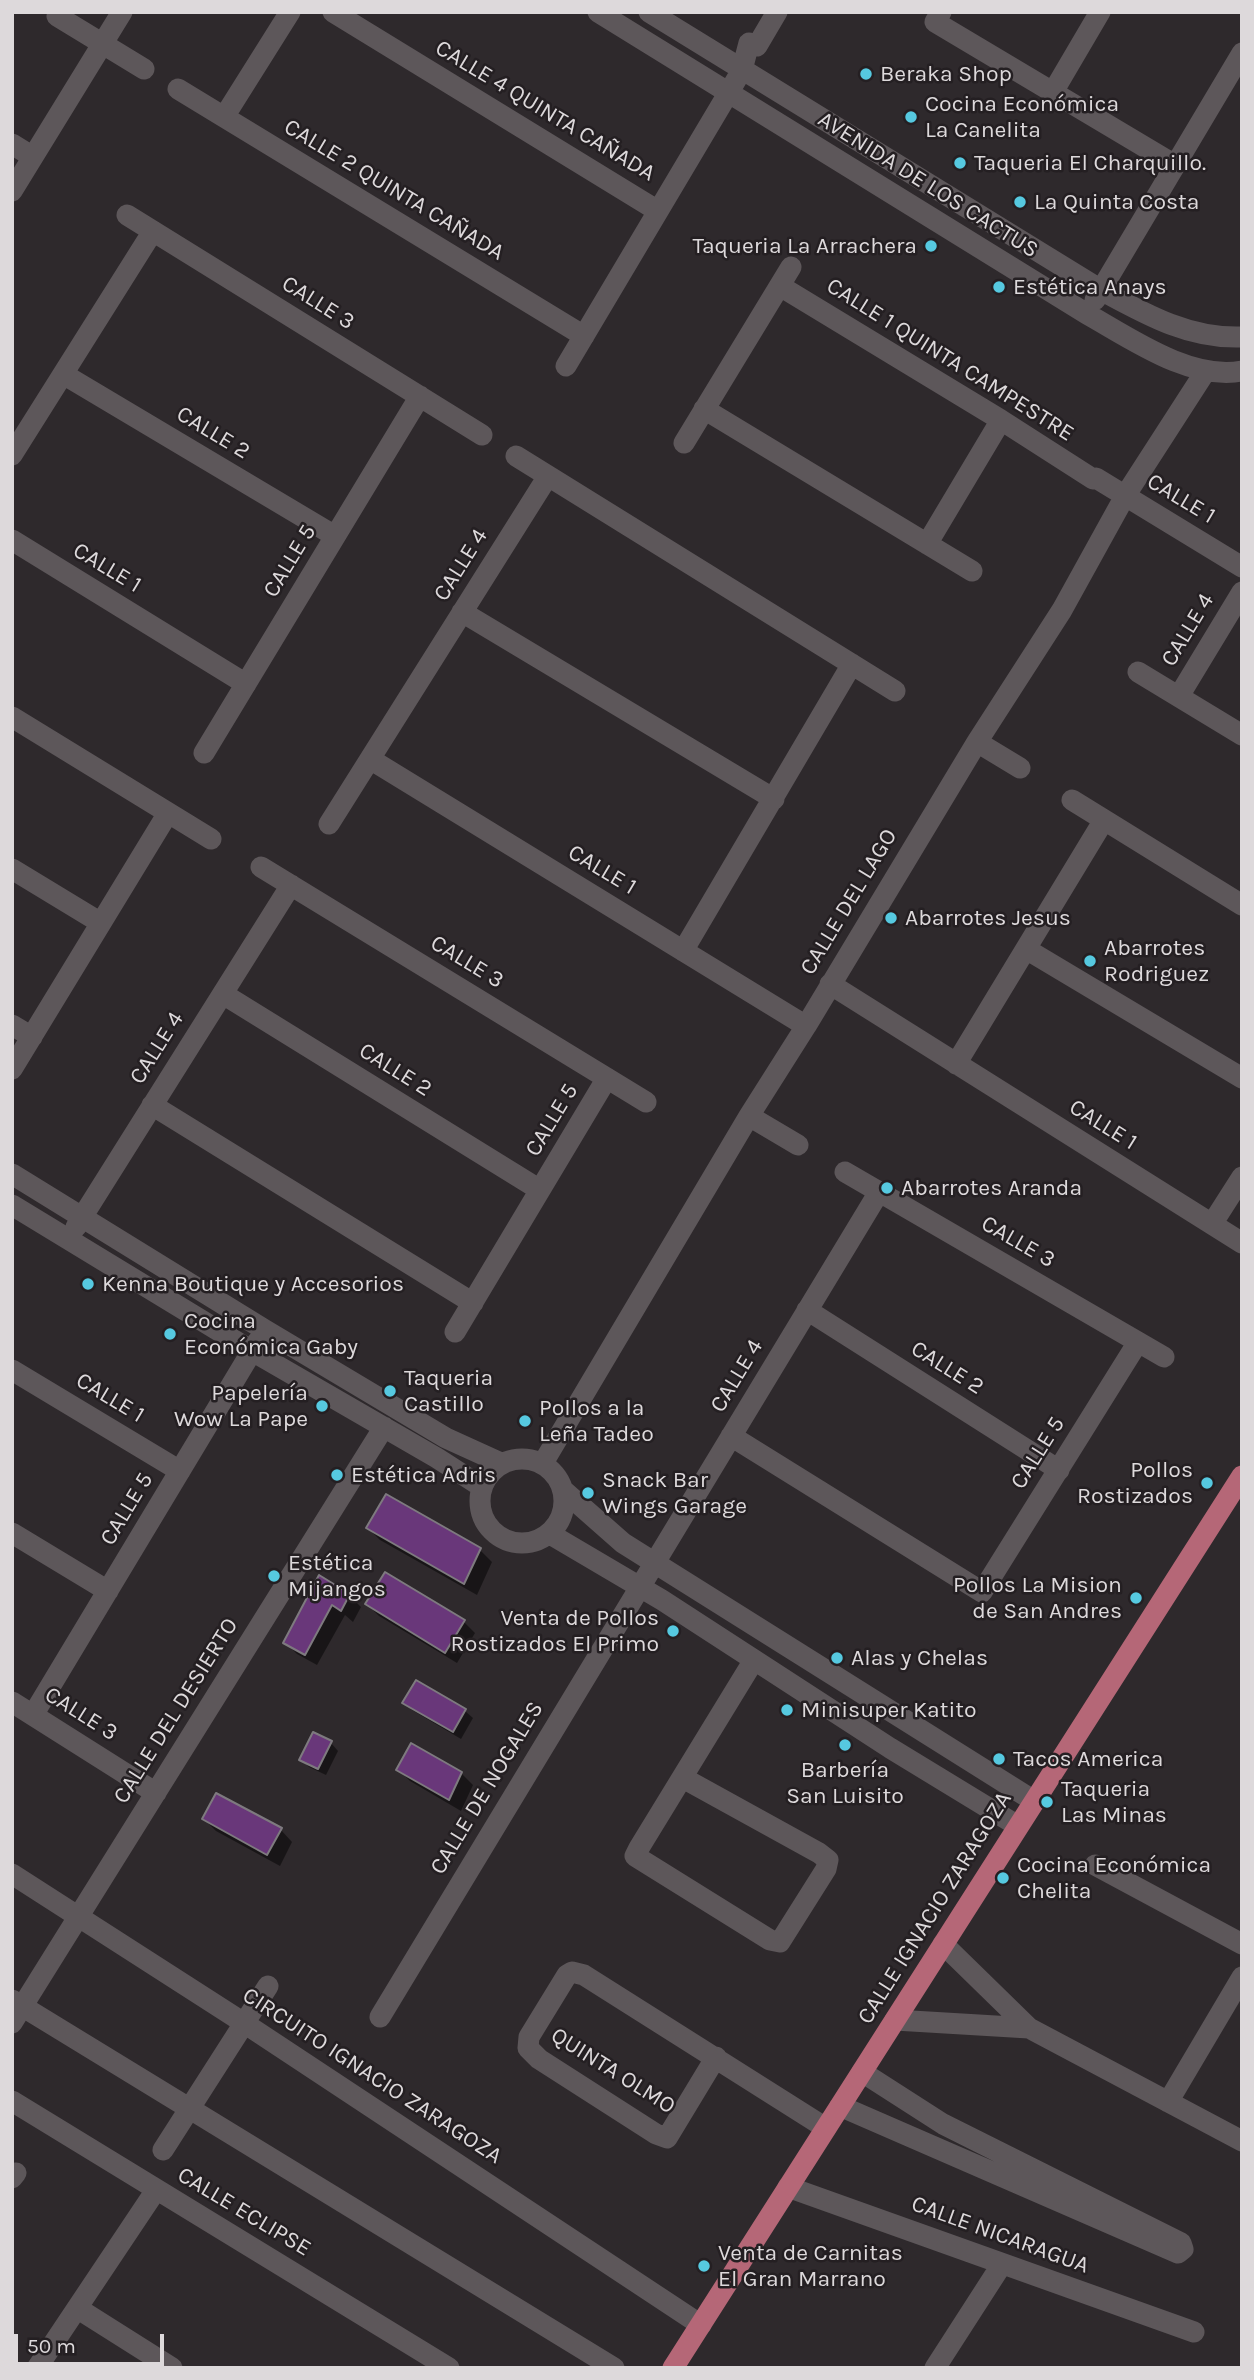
<!DOCTYPE html>
<html>
<head>
<meta charset="utf-8">
<style>
  body { margin:0 }
  #map { position:relative; width:1254px; height:2380px; overflow:hidden; background:#2e292c; font-family:Karla,sans-serif }
  canvas { display:block }
  .frame { position:absolute; inset:0; border:14px solid #ddd9db; pointer-events:none }
  .scale { position:absolute; left:14px; top:2334px; width:150px; height:32px; box-sizing:border-box; border:4px solid #ddd9db; border-top:0; padding-left:9px; font-size:21px; line-height:24px; white-space:nowrap; color:#ddd9db; -webkit-text-stroke:5px #241f22; paint-order:stroke }
</style>
</head>
<body>
<div id="map">
<canvas width="1254" height="2380"></canvas>
<div class="frame"></div>
<div class="scale">50 m</div>
</div>
<script>
const ctx = document.querySelector('canvas').getContext('2d');
ctx.lineJoin = 'round';
function paint(path, color) {
  ctx.fillStyle = color;
  ctx.fill(path, 'evenodd');
}
function trace(path, color, width, dash) {
  ctx.strokeStyle = color;
  ctx.lineWidth = width;
  ctx.lineCap = dash ? 'butt' : 'round';
  ctx.setLineDash(dash || []);
  ctx.stroke(path);
}
function drawText(font, color, halo, rows, align = 'center') {
  ctx.font = font + ' Karla,sans-serif';
  ctx.lineWidth = 5;
  ctx.setLineDash([]);
  ctx.textBaseline = 'middle';
  ctx.strokeStyle = halo;
  ctx.fillStyle = color;
  for (const [text, x, y, turn = 0] of rows) {
    ctx.save();
    ctx.translate(x, y);
    ctx.rotate((+turn || 0) * Math.PI / 180);
    ctx.textAlign = isNaN(turn) ? turn : align;
    if (halo) ctx.strokeText(text, 0, 0);
    ctx.fillText(text, 0, 0);
    ctx.restore();
  }
}
paint(new Path2D(`
  M386 1497 480 1550 492 1562 477 1595 380 1540 368 1528Z
  M319 1577 349 1595 361 1607 353 1622 345 1615 317 1665 297 1654 285 1642Z
  M367 1604 463 1621 475 1633 457 1663 379 1616Z
  M417 1682 465 1711 473 1718 461 1739 412 1710 405 1703Z
  M331 1743 338 1751 326 1775 309 1767 301 1759Z
  M398 1769 461 1773 473 1785 461 1811 410 1781Z
  M204 1819 281 1830 292 1842 280 1866 216 1831Z`), '#0007');
const building = new Path2D(`
  M386 1494 481 1548 464 1584 366 1528Z
  M385 1572 465 1620 445 1653 365 1604Z
  M319 1575 350 1594 341 1611 332 1605 305 1655 283 1643Z
  M416 1680 466 1709 453 1732 402 1703Z
  M313 1732 332 1741 318 1769 299 1760Z
  M411 1743 462 1772 449 1800 396 1770Z
  M216 1793 282 1828 267 1855 202 1819Z`);
paint(building, '#69377a');
trace(building, '#7e7a7f', 2);
trace(new Path2D(`
  M333 12 658 211
  M598 12 1087 314C1130 338 1190 381 1242 371
  M649 12 1101 290C1145 314 1189 339 1242 337
  M941 12 935 22 1175 165
  M57 16 144 69
  M178 89 584 336
  M1053 92 1100 12
  M224 117 290 12
  M12 144 33 157
  M12 191 122 12
  M127 215 482 435
  M780 286 1001 420 1093 479 1096 478 1242 567
  M1095 300 1242 53
  M566 366 742 70 749 43 757 46 777 12
  M63 374 335 536
  M704 409 972 571
  M684 443 791 267
  M12 455 153 231
  M516 456 895 691
  M12 540 246 684
  M927 544 1001 420
  M462 612 774 799
  M1138 672 1242 735
  M1179 696 1242 592
  M12 717 211 839
  M977 742 1020 768
  M204 753 420 396
  M370 759 806 1026
  M1072 800 1242 905
  M329 824 548 476
  M261 867 646 1102
  M12 869 101 923
  M1026 949 1242 1078
  M683 951 852 664
  M830 984 1242 1243
  M223 994 540 1190
  M12 1025 32 1037
  M956 1064 1104 820
  M12 1069 168 813
  M152 1105 473 1303
  M749 1116 798 1145
  M845 1172 1164 1357
  M12 1174 265 1330 446 1438 501 1463
  M12 1205 252 1351 437 1458 482 1487
  M1212 1224 1242 1177
  M76 1227 291 885
  M807 1310 1059 1470
  M455 1332 607 1078
  M12 1370 180 1471
  M731 1436 982 1592 1138 1342
  M480 1501a42 42 0 1 1 84 0a42 42 0 1 1-84 0Z
  M543 1463 749 1116 806 1026 977 742 1062 610 1125 496 1205 372
  M564 1491 623 1543 1034 1801
  M12 1533 108 1591
  M550 1534 662 1600 890 1748 1018 1826
  M12 1702 156 1793
  M33 1715 258 1341
  M683 1778 819 1853 828 1860 826 1869 780 1942 770 1940 635 1856 639 1848 754 1660
  M1095 1865 1242 1944
  M12 1874 244 2023 701 2325
  M943 1944 1029 2028 1242 2141
  M12 2000 614 2368
  M380 2017 879 1192
  M895 2020 1029 2028
  M12 2023 384 1427
  M716 2057 667 2138 656 2134 539 2059 528 2048 529 2037 567 1975 572 1972 584 1975 826 2128
  M12 2101 449 2368
  M1168 2102 1242 1977
  M840 2106 1178 2253 1183 2249 1181 2243 943 2124 862 2072
  M163 2150 268 1986
  M12 2178 16 2173
  M788 2187 1194 2332
  M77 2308 172 2368
  M37 2368 156 2190
  M935 2368 1002 2264`), '#5d575a', 21);
trace(new Path2D(`
  M673 2368 1242 1476`), '#b56777', 21);
for (const [x, y, r, color] of [
  [866,74,7,"#56c9e0"],
  [911,117,7,"#56c9e0"],
  [960,163,7,"#56c9e0"],
  [1020,202,7,"#56c9e0"],
  [931,246,7,"#56c9e0"],
  [999,287,7,"#56c9e0"],
  [891,918,7,"#56c9e0"],
  [1090,961,7,"#56c9e0"],
  [887,1188,7,"#56c9e0"],
  [88,1284,7,"#56c9e0"],
  [170,1334,7,"#56c9e0"],
  [390,1391,7,"#56c9e0"],
  [322,1406,7,"#56c9e0"],
  [525,1421,7,"#56c9e0"],
  [337,1475,7,"#56c9e0"],
  [1207,1483,7,"#56c9e0"],
  [588,1493,7,"#56c9e0"],
  [274,1576,7,"#56c9e0"],
  [1136,1598,7,"#56c9e0"],
  [673,1631,7,"#56c9e0"],
  [837,1658,7,"#56c9e0"],
  [787,1710,7,"#56c9e0"],
  [845,1745,7,"#56c9e0"],
  [999,1759,7,"#56c9e0"],
  [1047,1802,7,"#56c9e0"],
  [1003,1878,7,"#56c9e0"],
  [704,2266,7,"#56c9e0"]
]) {
  const dot = new Path2D();
  dot.arc(x, y, r, 0, 2 * Math.PI);
  ctx.fillStyle = color;
  ctx.fill(dot);
  trace(dot, '#241f22', 2.5);
}
drawText('23px', '#ddd9db', '#241f22', [
  ["Beraka Shop",880,74],
  ["Cocina Económica",925,104],
  ["La Canelita",925,130],
  ["Taqueria El Charquillo.",974,163],
  ["La Quinta Costa",1034,202],
  ["Taqueria La Arrachera",917,246,"right"],
  ["Estética Anays",1013,287],
  ["Abarrotes Jesus",905,918],
  ["Abarrotes",1104,948],
  ["Rodriguez",1104,974],
  ["Abarrotes Aranda",901,1188],
  ["Kenna Boutique y Accesorios",102,1284],
  ["Cocina",184,1321],
  ["Económica Gaby",184,1347],
  ["Taqueria",404,1378],
  ["Castillo",404,1404],
  ["Papelería",308,1393,"right"],
  ["Wow La Pape",308,1419,"right"],
  ["Pollos a la",539,1408],
  ["Leña Tadeo",539,1434],
  ["Pollos",1193,1470,"right"],
  ["Rostizados",1193,1496,"right"],
  ["Estética Adris",351,1475],
  ["Snack Bar",602,1480],
  ["Wings Garage",602,1506],
  ["Estética",288,1563],
  ["Mijangos",288,1589],
  ["Pollos La Mision",1122,1585,"right"],
  ["de San Andres",1122,1611,"right"],
  ["Venta de Pollos",659,1618,"right"],
  ["Rostizados El Primo",659,1644,"right"],
  ["Alas y Chelas",851,1658],
  ["Minisuper Katito",801,1710],
  ["Tacos America",1013,1759],
  ["Barbería",845,1770,"center"],
  ["San Luisito",845,1796,"center"],
  ["Taqueria",1061,1789],
  ["Las Minas",1061,1815],
  ["Cocina Económica",1017,1865],
  ["Chelita",1017,1891],
  ["Venta de Carnitas",718,2253],
  ["El Gran Marrano",718,2279]
], 'left');
drawText('23px', '#ddd9db', '#241f22', [
  ["CALLE 4 QUINTA CAÑADA",545,111,31],
  ["AVENIDA DE LOS CACTUS",928,185,32],
  ["CALLE 2 QUINTA CAÑADA",394,190,31],
  ["CALLE 3",318,303,32],
  ["CALLE 1 QUINTA CAMPESTRE",950,360,32],
  ["CALLE 2",213,433,31],
  ["CALLE 1",1181,499,31],
  ["CALLE 5",290,561,-59],
  ["CALLE 4",461,565,-58],
  ["CALLE 1",107,568,31],
  ["CALLE 4",1188,630,-59],
  ["CALLE 1",602,870,31],
  ["CALLE DEL LAGO",849,902,-59],
  ["CALLE 3",467,962,31],
  ["CALLE 4",157,1048,-58],
  ["CALLE 2",395,1070,32],
  ["CALLE 5",552,1120,-59],
  ["CALLE 1",1103,1125,32],
  ["CALLE 3",1018,1242,30],
  ["CALLE 2",947,1368,32],
  ["CALLE 4",737,1376,-59],
  ["CALLE 1",110,1398,31],
  ["CALLE 5",1038,1453,-58],
  ["CALLE 5",127,1509,-59],
  ["CALLE DEL DESIERTO",176,1711,-58],
  ["CALLE 3",81,1714,32],
  ["CALLE DE NOGALES",487,1788,-59],
  ["CALLE IGNACIO ZARAGOZA",935,1908,-58],
  ["QUINTA OLMO",613,2071,32],
  ["CIRCUITO IGNACIO ZARAGOZA",372,2076,33],
  ["CALLE ECLIPSE",244,2212,31],
  ["CALLE NICARAGUA",1000,2235,20]
]);
</script>
</body>
</html>
